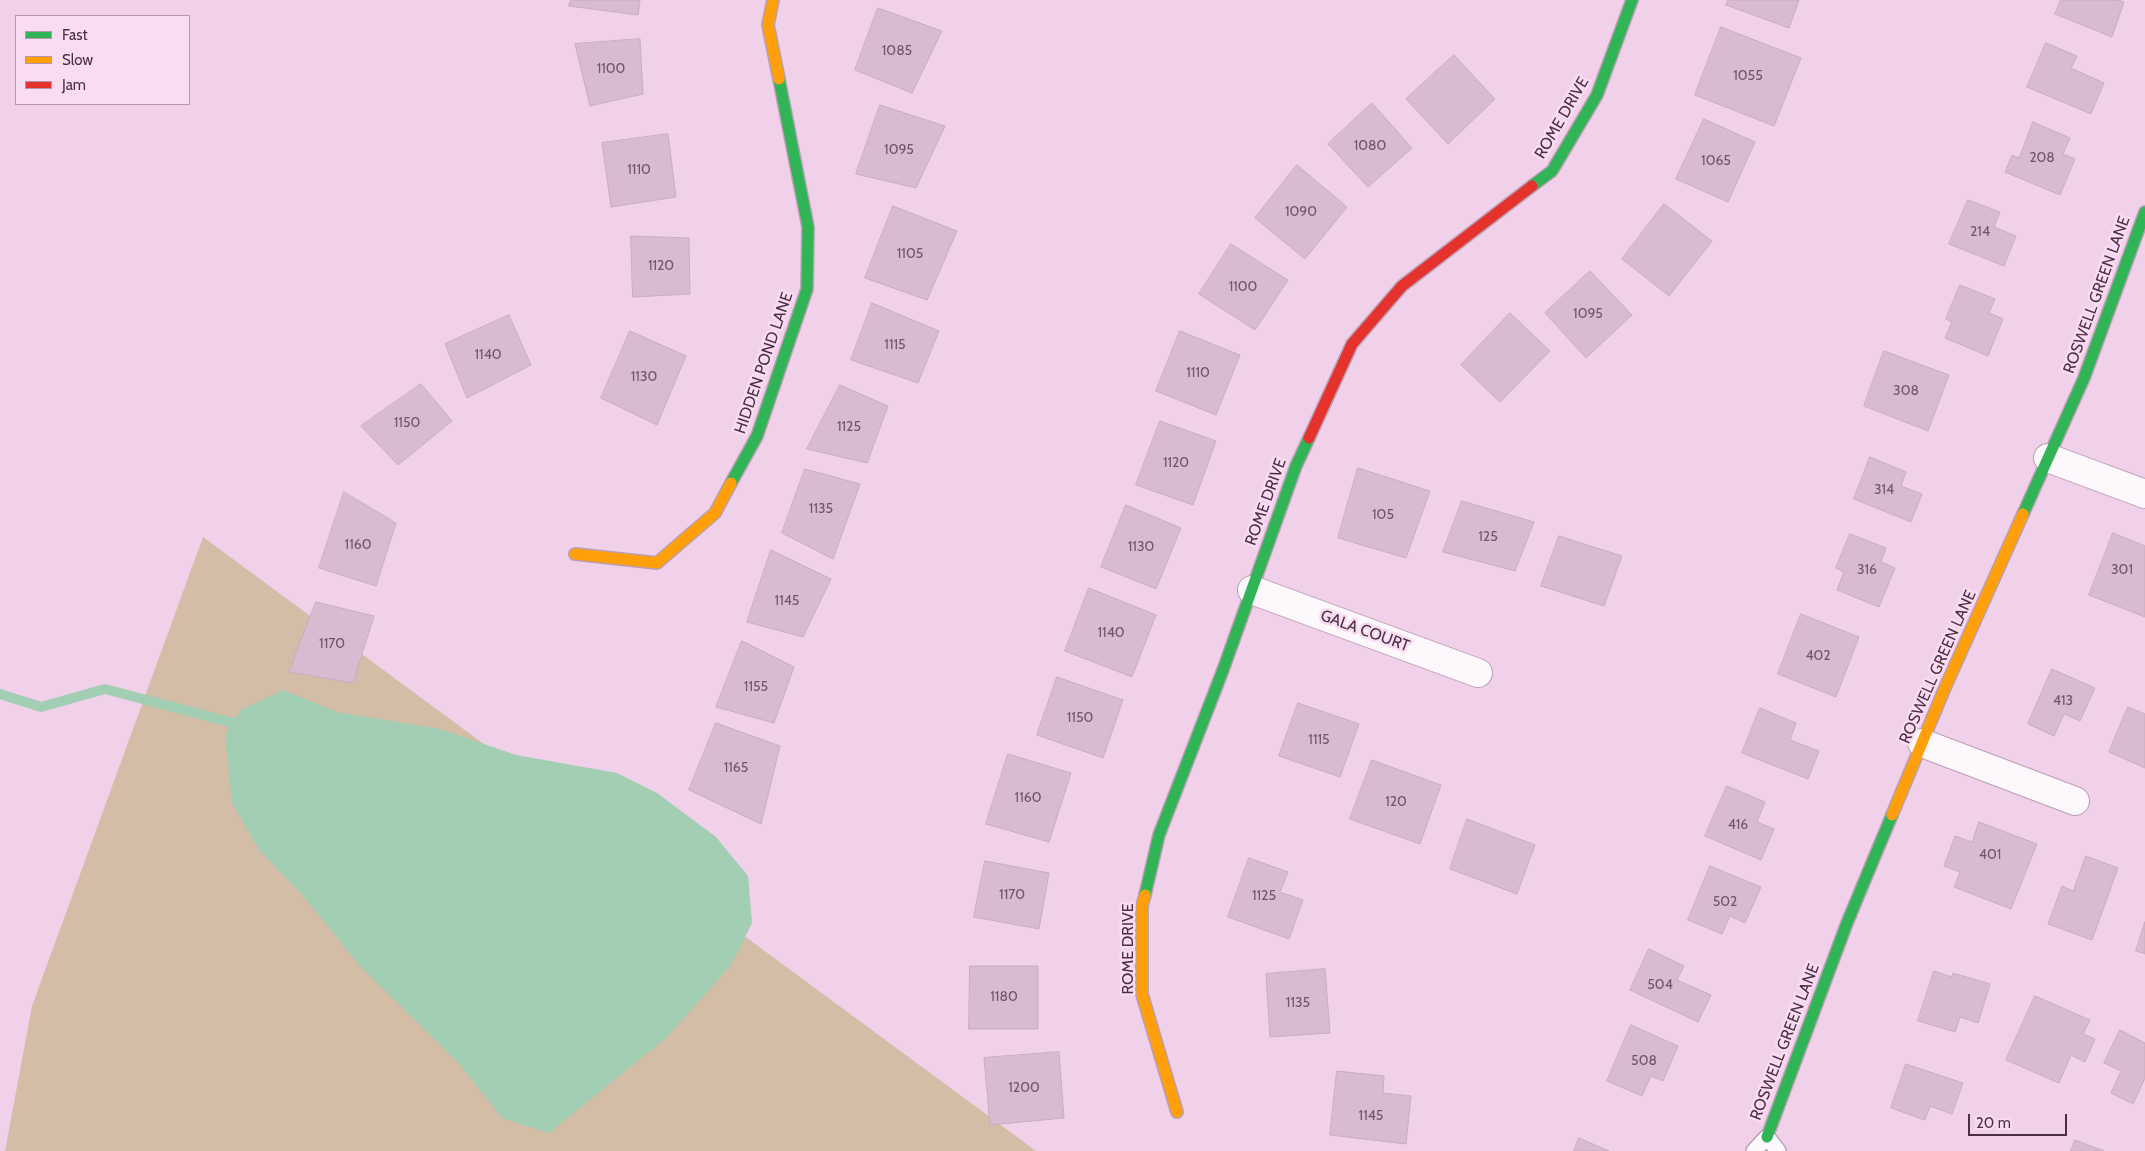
<!DOCTYPE html>
<html>
<head>
<meta charset="utf-8">
<style>
  body { margin:0 }
  #map { position:relative; width:2145px; height:1151px; overflow:hidden; background:#f0d1e9; font-family:Cabin,sans-serif }
  canvas { display:block }
  .legend { position:absolute; left:15px; top:15px; width:175px; height:90px; box-sizing:border-box; background:#f9dcf1; border:1px solid #b497ac; margin:0; padding:6px 9px; list-style:none; font-size:15px; color:#4c2f45 }
  .legend li { display:flex; align-items:center; gap:10px; height:25px }
  .legend b { width:25px; border:1px solid #b497ac }
  .scale { position:absolute; left:1968px; top:1114px; width:99px; height:22px; box-sizing:border-box; border:2px solid #4c2f45; border-top:0; padding-left:6px; font-size:15px; line-height:18px; white-space:nowrap; color:#4c2f45; -webkit-text-stroke:4px #f9dcf1; paint-order:stroke }
</style>
</head>
<body>
<div id="map">
<canvas width="2145" height="1151"></canvas>
<ul class="legend">
<li><b style="height:6px;background:#30b455"></b>Fast</li>
<li><b style="height:6px;background:#ff9f0a"></b>Slow</li>
<li><b style="height:6px;background:#e5322d"></b>Jam</li>
</ul>
<div class="scale">20 m</div>
</div>
<script>
const ctx = document.querySelector('canvas').getContext('2d');
ctx.lineJoin = 'round';
function paint(path, color) {
  ctx.fillStyle = color;
  ctx.fill(path, 'evenodd');
}
function trace(path, color, width, dash) {
  ctx.strokeStyle = color;
  ctx.lineWidth = width;
  ctx.lineCap = dash ? 'butt' : 'round';
  ctx.setLineDash(dash || []);
  ctx.stroke(path);
}
function drawText(font, color, halo, rows, align = 'center') {
  ctx.font = font + ' Cabin,sans-serif';
  ctx.lineWidth = 5;
  ctx.setLineDash([]);
  ctx.textBaseline = 'middle';
  ctx.strokeStyle = halo;
  ctx.fillStyle = color;
  for (const [text, x, y, turn = 0] of rows) {
    ctx.save();
    ctx.translate(x, y);
    ctx.rotate((+turn || 0) * Math.PI / 180);
    ctx.textAlign = isNaN(turn) ? turn : align;
    if (halo) ctx.strokeText(text, 0, 0);
    ctx.fillText(text, 0, 0);
    ctx.restore();
  }
}
paint(new Path2D(`
  M203 537 1036 1151H5L32 1006Z`), '#d4bda7');
paint(new Path2D(`
  M283 690 337 712 440 729 516 755 617 773 657 793 716 837 748 876 752 923 731 965 667 1037 549 1133 502 1118 460 1065 360 966 304 897 259 850 232 803 225 734 241 710Z`), '#a2ceb3');
trace(new Path2D(`
  M0 694 41 707 105 689 233 723`), '#a2ceb3', 10);
const building = new Path2D(`
  M571 0H640L638 15 569 6Z
  M1728 0H1799L1789 28 1726 5Z
  M2061 0H2118L2124 2 2112 37 2055 14Z
  M878 8 942 31 912 93 855 70Z
  M1721 27 1801 58 1774 126 1695 95Z
  M640 39 643 94 590 106 575 44Z
  M2046 43 2077 56 2071 68 2104 83 2091 114 2027 87Z
  M1454 55 1495 99 1448 144 1406 99Z
  M1372 103 1412 148 1368 187 1328 144Z
  M880 105 945 126 916 188 856 174Z
  M1704 119 1755 142 1728 202 1676 179Z
  M2033 122 2070 138 2063 154 2075 159 2060 195 2005 172 2012 155 2019 158Z
  M668 134 676 197 611 207 602 143Z
  M1297 165 1347 207 1305 259 1255 218Z
  M1968 200 2000 212 1994 227 2016 236 2004 266 1949 244Z
  M1664 204 1712 241 1669 296 1622 259Z
  M893 206 957 231 927 300 865 278Z
  M631 236 689 238 690 294 633 297Z
  M1231 244 1288 280 1255 330 1199 294Z
  M1590 271 1632 315 1586 358 1545 313Z
  M1960 285 1995 299 1989 313 2003 319 1988 356 1945 338 1952 322 1946 319Z
  M872 303 939 331 918 383 851 360Z
  M1510 313 1550 351 1500 402 1461 365Z
  M509 315 531 365 467 398 445 344Z
  M630 331 686 356 657 425 601 398Z
  M1180 331 1240 355 1216 415 1156 391Z
  M1884 351 1949 375 1928 431 1864 406Z
  M421 384 452 421 398 465 361 426Z
  M840 385 888 406 867 463 807 449Z
  M1160 421 1216 441 1193 505 1136 485Z
  M1870 457 1906 472 1901 486 1922 494 1911 522 1854 499Z
  M1358 468 1430 491 1406 558 1338 538Z
  M805 469 860 484 833 559 782 533Z
  M344 492 396 523 376 586 319 568Z
  M1462 501 1534 522 1515 571 1443 552Z
  M1126 505 1181 528 1156 589 1101 567Z
  M2113 533 2145 546V617L2089 595Z
  M1850 534 1886 548 1881 562 1895 568 1879 607 1837 590 1844 572 1836 568Z
  M1559 536 1622 556 1604 606 1541 586Z
  M771 550 831 579 803 637 747 622Z
  M1089 588 1156 615 1132 677 1065 651Z
  M316 602 374 616 353 683 289 672Z
  M1801 614 1859 637 1836 697 1778 674Z
  M742 641 794 667 774 723 716 707Z
  M2052 669 2095 688 2080 721 2064 714 2054 736 2028 724Z
  M1057 677 1123 700 1103 758 1037 735Z
  M1298 703 1359 724 1340 777 1279 756Z
  M2128 707 2145 714V768L2109 752Z
  M1760 708 1796 723 1790 740 1819 751 1808 779 1742 753Z
  M716 723 780 746 761 824 689 790Z
  M1008 754 1071 773 1049 842 986 824Z
  M1372 760 1441 785 1420 844 1350 819Z
  M1727 786 1765 802 1757 822 1774 829 1761 860 1705 836Z
  M1467 819 1535 845 1517 894 1450 869Z
  M1979 822 2037 844 2011 909 1954 887 1960 872 1944 866 1955 836 1972 842Z
  M2086 856 2118 868 2092 940 2048 924 2062 886 2073 891Z
  M1249 858 1288 872 1280 892 1303 900 1289 939 1228 917Z
  M985 861 1049 873 1039 929 974 917Z
  M1710 866 1761 887 1745 923 1730 916 1722 934 1688 920Z
  M2145 922V954L2136 951Z
  M1649 949 1684 966 1677 980 1711 995 1698 1022 1630 990Z
  M970 966H1038V1029H969Z
  M1325 969 1330 1033 1270 1037 1266 974Z
  M1934 971 1952 977 1953 973 1990 984 1978 1023 1960 1017 1955 1032 1918 1021Z
  M2035 996 2090 1020 2083 1034 2095 1039 2085 1062 2071 1055 2059 1083 2006 1060Z
  M1631 1025 1678 1046 1663 1081 1651 1076 1642 1096 1607 1081Z
  M2120 1030 2145 1043V1078L2133 1104 2111 1093 2121 1071 2104 1063Z
  M1059 1052 1064 1118 990 1125 984 1058Z
  M1906 1064 1963 1083 1952 1114 1930 1106 1925 1120 1891 1108Z
  M1337 1071 1384 1076 1383 1093 1411 1096 1406 1144 1330 1135Z
  M1579 1138 1609 1151H1574Z
  M2075 1140 2104 1151H2071Z`);
paint(building, '#d7bbd0');
trace(building, '#c7adc1', 1);
const lane = new Path2D(`
  M1754 1151 1767 1137 1778 1151`);
const street = new Path2D(`
  M2048 458 2145 494
  M1252 590 1478 673
  M1922 743 2075 801`);
const fast = new Path2D(`
  M1532 186 1552 171 1597 95 1632 0
  M731 483 757 436 807 289 808 227 779 79
  M2023 514 2084 378 2145 212
  M1145 895 1159 835 1223 670 1296 466 1309 438
  M1767 1137 1847 923 1892 815`);
const slow = new Path2D(`
  M773 0 768 25 779 79
  M575 554 657 563 715 513 731 483
  M1892 815 1944 690 2023 514
  M1145 895 1142 906V994L1177 1112`);
const jam = new Path2D(`
  M1309 438 1352 344 1402 286 1532 186`);
trace(lane, '#b99fb3', 18);
trace(street, '#b99fb3', 30);
trace(fast, '#b99fb3', 14);
trace(slow, '#b99fb3', 14);
trace(jam, '#b99fb3', 14);
trace(lane, '#fdf8fc', 15);
trace(street, '#fdf8fc', 28);
trace(fast, '#30b455', 11);
trace(slow, '#ff9f0a', 11);
trace(jam, '#e5322d', 11);
drawText('14px', '#71546a', null, [
  ["1085",897,51],
  ["1100",611,69],
  ["1055",1748,76],
  ["1080",1370,146],
  ["1095",899,150],
  ["208",2042,158],
  ["1065",1716,161],
  ["1110",639,170],
  ["1090",1301,212],
  ["214",1980,232],
  ["1105",910,254],
  ["1120",661,266],
  ["1100",1243,287],
  ["1095",1588,314],
  ["1115",895,345],
  ["1140",488,355],
  ["1110",1198,373],
  ["1130",644,377],
  ["308",1906,391],
  ["1150",407,423],
  ["1125",849,427],
  ["1120",1176,463],
  ["314",1884,490],
  ["1135",821,509],
  ["105",1383,515],
  ["125",1488,537],
  ["1160",358,545],
  ["1130",1141,547],
  ["316",1867,570],
  ["301",2122,570],
  ["1145",787,601],
  ["1140",1111,633],
  ["1170",332,644],
  ["402",1818,656],
  ["1155",756,687],
  ["413",2063,701],
  ["1150",1080,718],
  ["1115",1319,740],
  ["1165",736,768],
  ["1160",1028,798],
  ["120",1396,802],
  ["416",1738,825],
  ["401",1990,855],
  ["1170",1012,895],
  ["1125",1264,896],
  ["502",1725,902],
  ["504",1660,985],
  ["1180",1004,997],
  ["1135",1298,1003],
  ["508",1644,1061],
  ["1200",1024,1088],
  ["1145",1371,1116]
]);
drawText('16px', '#4c2f45', '#f9dcf1', [
  ["ROME DRIVE",1562,118,-60],
  ["ROSWELL GREEN LANE",2097,295,-70],
  ["HIDDEN POND LANE",764,363,-71],
  ["ROME DRIVE",1266,502,-70],
  ["GALA COURT",1365,631,20],
  ["ROSWELL GREEN LANE",1938,667,-66],
  ["ROME DRIVE",1128,949,-90],
  ["ROSWELL GREEN LANE",1785,1042,-69]
]);
</script>
</body>
</html>
